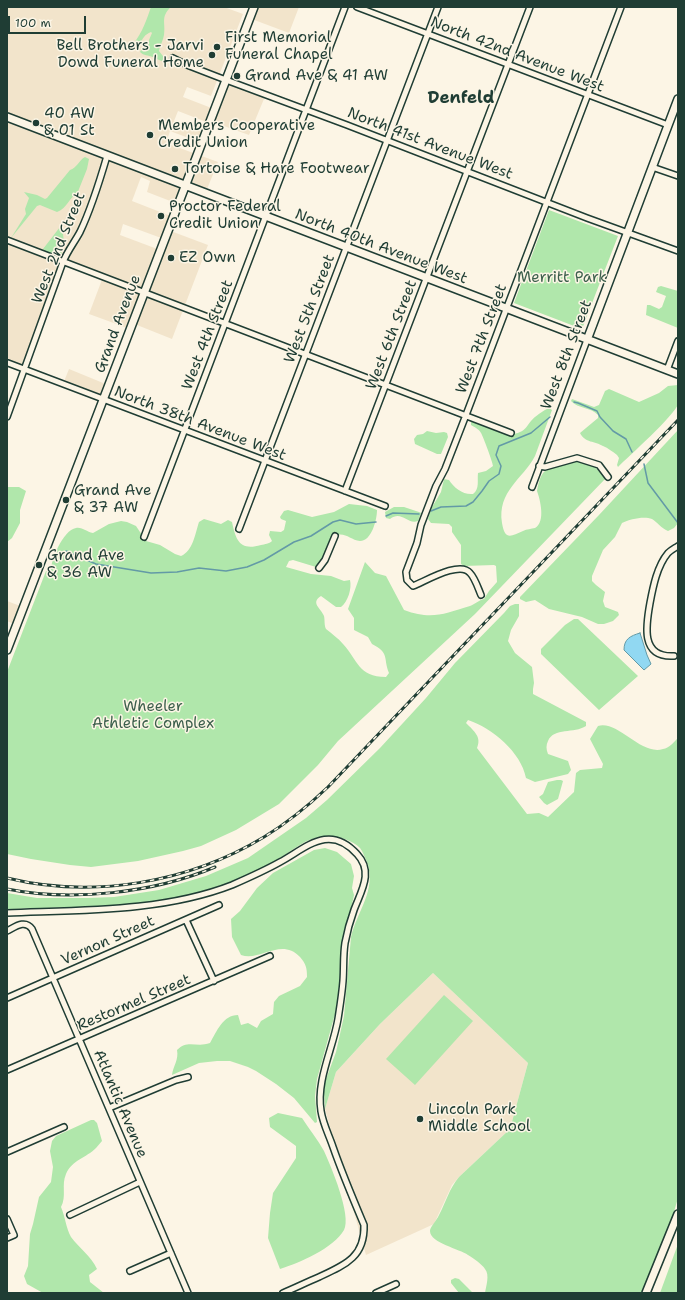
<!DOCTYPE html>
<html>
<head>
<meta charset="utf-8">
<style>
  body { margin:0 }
  #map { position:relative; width:685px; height:1300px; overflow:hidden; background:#fcf5e5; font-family:"Shantell Sans",sans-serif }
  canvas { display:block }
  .frame { position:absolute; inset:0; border:8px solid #1f3d34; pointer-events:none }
  .scale { position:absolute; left:8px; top:16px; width:78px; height:18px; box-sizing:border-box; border:2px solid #1f3d34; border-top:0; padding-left:5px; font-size:12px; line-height:14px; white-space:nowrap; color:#1f3d34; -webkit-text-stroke:3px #fcf5e5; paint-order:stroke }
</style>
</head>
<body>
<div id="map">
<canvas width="685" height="1300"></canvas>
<div class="frame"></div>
<div class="scale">100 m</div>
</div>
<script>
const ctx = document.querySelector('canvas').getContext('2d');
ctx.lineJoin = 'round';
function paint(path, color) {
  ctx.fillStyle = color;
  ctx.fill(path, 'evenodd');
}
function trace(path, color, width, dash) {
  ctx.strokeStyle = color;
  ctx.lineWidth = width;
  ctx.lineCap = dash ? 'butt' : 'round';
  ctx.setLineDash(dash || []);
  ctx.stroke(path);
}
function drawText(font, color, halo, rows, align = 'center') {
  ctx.font = font + ' "Shantell Sans",sans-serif';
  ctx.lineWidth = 3;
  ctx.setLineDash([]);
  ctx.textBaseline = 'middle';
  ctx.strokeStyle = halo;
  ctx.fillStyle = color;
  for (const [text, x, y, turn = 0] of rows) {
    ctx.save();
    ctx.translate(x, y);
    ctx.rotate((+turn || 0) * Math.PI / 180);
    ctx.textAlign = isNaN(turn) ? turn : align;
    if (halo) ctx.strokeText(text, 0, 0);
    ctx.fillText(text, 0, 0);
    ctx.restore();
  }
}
paint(new Path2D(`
  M7 7H224L243 14 211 96 187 87 183 97 214 109 226 80 266 94 249 135 210 121 209 123 178 111 174 121 205 133 202 143 170 131 166 143 218 162 205 194 185 186 178 204 147 192 150 181 141 177 132 201 173 217 168 230 208 245 172 339 132 323 130 329 89 314 103 277 64 262 25 370 7 365ZM123 224 164 239 160 250 120 235Z
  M254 7H299L289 33 249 18Z
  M69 369 108 385 103 400 63 384Z
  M7 601 23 607 16 625 7 621Z
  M433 973 528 1063 510 1129 459 1177 452 1185 434 1224 366 1255 325 1109 336 1072 380 1024Z`), '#f2e4cb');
paint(new Path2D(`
  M151 7H171C160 17 166 23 164 35 163 41 160 45 159 51L166 60 165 61C159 61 158 59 153 57 148 55 144 56 140 52L142 48 149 43V40L152 33 151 32C138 37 144 48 132 50L127 46 130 43H134C142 33 147 19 151 7Z
  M85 157 89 159 87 169 77 194C68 198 68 208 57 212L40 205 37 206 11 238 26 214 25 209 29 198 24 192 37 195 45 199 47 198 70 170C77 168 79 160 85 157Z
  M549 210 618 236 582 329 514 303Z
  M60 227H62L64 242 60 248 62 254 57 256 44 251 43 249Z
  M661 286 678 291V328L646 315 647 305H650L659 309 662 307 666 296 656 292 658 287Z
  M678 385C678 391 679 399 678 404 675 415 628 457 618 467L617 465 619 458 617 455C613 452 608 448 603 446 595 441 585 443 580 433L598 418V415C591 407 578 409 571 401L572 399 594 407 599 405 605 391 609 389 639 402 659 393 668 386Z
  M549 408 552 410 535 456C523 479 497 491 502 523 505 541 511 536 523 531 527 529 531 529 535 528 546 522 540 499 537 491 538 485 540 475 545 471 555 463 581 458 592 465 597 468 601 474 606 478L475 614 338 741 318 765 279 804 236 830 201 846 183 851 138 861 91 867 70 865 31 859 7 854V672L46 571 51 572C50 561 63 530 76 528 83 527 86 532 93 533L109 524 121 521 127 522 136 526 146 541 160 545 175 554 181 556C193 551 195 534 199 522L204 519 221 524 228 520 232 522C236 541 240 551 261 545 265 544 269 544 272 541L269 535 270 531 281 532 284 530 286 521 281 519 280 517 284 511 288 510 312 517 334 512 349 504 367 506 377 510C377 519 372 541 360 541 350 540 345 531 334 536L322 563 316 567 293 560 289 561 286 567 311 574 331 576 344 581 350 580C352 588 348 602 341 607H336L321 596C310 603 321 608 324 616 325 620 324 625 326 629 332 634 338 638 343 644 358 660 358 677 386 677L389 673C383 658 390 653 372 644L368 637 354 630V618L348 609 365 562 375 573 386 576 404 610C431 620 444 614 470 606 475 604 479 600 484 599L489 591 497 582 496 566 494 565 464 566 461 564V545L452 532V527L449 524 431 523 428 519 431 509 441 492 444 479 449 480C454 488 463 495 473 494 480 489 477 480 478 473L486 471 493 466C493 463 483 436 481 433 479 429 474 427 471 425V421C487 421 503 440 520 432 525 430 527 426 531 421 534 417 544 410 549 408Z
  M678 430V523L674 528 668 531C661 528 657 522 652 519 644 516 630 519 622 523L615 537 603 550 592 576V581L596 585 605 592 603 601 605 607 618 612 619 615 613 621 604 624H598L582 617 549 609 535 600 526 602 520 599V597L599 515Z
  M427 431 436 433 444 432 447 433 448 437 441 454H437L415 444 414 439 417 435 423 434Z
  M7 487H19L26 491 20 510V523L12 538 7 542Z
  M394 507H404L419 512 421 513 418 521C407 525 402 510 390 519L386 518 385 512Z
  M515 604H519V616L511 630 508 641 515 653 532 667 534 683 533 689V694L586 722V726C574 734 554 727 548 741 546 745 546 749 548 754L568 761 571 770 568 774 535 782 526 778C521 752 492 728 468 720L466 723C474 731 482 737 477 748L527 814 539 813 548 817 574 792 576 773 580 770 602 768 603 764 590 739 598 726C618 720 641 756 663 749 669 748 674 742 678 738V1198L668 1232 641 1293H485C486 1286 490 1275 485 1269 482 1264 473 1258 468 1255 460 1249 430 1243 430 1231 430 1227 437 1220 439 1215 446 1202 449 1189 459 1177L510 1129 528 1063 433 973 380 1024 336 1072 325 1109 324 1091 325 1082 336 1052 344 1016 351 937C357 911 377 890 367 862 365 858 363 852 360 848 350 838 328 833 315 838 303 841 293 850 283 856 270 865 255 872 240 878 168 909 90 906 13 909L7 910V893L37 898H87L114 897 159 890 206 876 248 858 306 818 327 800 380 748 426 698 455 663 504 613 510 606Z
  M574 619H578L638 676 599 710 541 654V649L565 625Z
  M557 780H561L563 781 558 799 547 805 544 803 539 797 543 794 548 782Z
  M325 848 337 852 351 864 354 876 352 888 354 895 353 900 343 938 339 992 335 1014 317 1079 315 1096 317 1122 315 1123 294 1098 276 1084 256 1071 248 1067 230 1061H217L199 1063 172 1075C173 1066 179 1060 177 1050 188 1039 196 1048 210 1043 217 1031 223 1015 238 1015L241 1025 248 1023 257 1028 261 1021 273 1014 274 1002 279 996 300 986 307 977C307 968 306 964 300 957 281 937 260 962 241 955L232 937 231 919 240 911 257 888 273 873 314 850Z
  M444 995 473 1021 415 1085 386 1059Z
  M278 1113 302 1118C309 1129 318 1140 324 1151 331 1166 352 1216 344 1230 334 1248 299 1263 280 1269L268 1238 270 1213 273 1193 296 1158V1146L270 1127 269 1118Z
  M91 1120H94L97 1123 102 1141C100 1143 98 1146 96 1148 86 1158 72 1160 66 1174 61 1185 67 1196 61 1207 65 1216 66 1228 71 1237 79 1248 91 1256 97 1269L89 1275 90 1282 104 1293H43L27 1284 24 1276 28 1266 30 1234 33 1224 39 1197 51 1182 53 1167 50 1151 52 1141 56 1136Z
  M678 1244V1293H660Z
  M455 1278 459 1279 473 1293H459L451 1283V1280Z`), '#b0e7ab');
const water = new Path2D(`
  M640 633 647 655 651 664 644 670 624 650C624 639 630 636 640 633Z`);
paint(water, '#91d8f2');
trace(water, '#639aa6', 1);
trace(new Path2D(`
  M574 402 578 403 597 411 600 417 613 431 626 439 632 452
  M644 464 648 483 678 523
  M431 511 441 507 466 506 473 502 482 491 489 481 499 474 501 466 496 455 499 446 531 433 550 417
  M386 516 393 513 419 514
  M66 551 96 564 151 573 177 572 199 568 226 571 247 567 264 560 294 542 311 536 333 522 340 520 356 524 376 522`), '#639aa6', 1.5);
const street = new Path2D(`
  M357 7 668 125
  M173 58 187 65 218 77 347 125 587 218 678 251
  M652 167 678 176
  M7 240 511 433
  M8 363 385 506
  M667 370 678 341
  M7 417 63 262C68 250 74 243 80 232 91 209 100 180 107 156
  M539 466 545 467 577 458 599 465 608 477
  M532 487 587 340
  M345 491 530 7
  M239 529 438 7
  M144 537 345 7
  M319 568 325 560 335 536
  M481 595C478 588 475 578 470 573 460 560 424 582 413 586L407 580 406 572 417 543 421 525 436 486 445 469 466 415 621 7
  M674 656C640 658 646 625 650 603 653 587 657 566 668 553 671 550 675 548 678 546
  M7 913C80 910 163 912 232 885 248 878 264 871 280 862 306 848 329 823 357 854 374 872 361 891 354 910 350 921 347 932 345 943 343 956 344 968 343 981 342 994 340 1006 338 1019 333 1049 316 1080 321 1111 323 1124 329 1135 333 1147 342 1173 353 1199 364 1225 365 1257 345 1265 319 1277 307 1282 295 1288 283 1293
  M186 920 214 981
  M7 931C15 927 25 919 32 929L188 1293
  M7 998 219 905
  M7 1070 270 956
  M109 1108 176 1080 188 1077
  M7 1152 64 1127
  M70 1215 140 1182
  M7 1219 14 1235 7 1238
  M130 1271 171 1253
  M376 1293 396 1284`);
const secondary = new Path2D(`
  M7 117 678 374
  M587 340 678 99
  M7 650 254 7
  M646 1293 678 1214`);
trace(street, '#1f3d34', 8);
trace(secondary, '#1f3d34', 10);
trace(street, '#fcf5e5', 5);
trace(secondary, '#fcf5e5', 7);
const rail = new Path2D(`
  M7 878C93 899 188 883 264 837 287 823 308 806 328 787L678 420
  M7 889C72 902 154 893 215 867`);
trace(rail, '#1f3d34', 3);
trace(rail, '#fcf5e5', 1.5, [4.5]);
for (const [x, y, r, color] of [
  [217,47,4,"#1f3d34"],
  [212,55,4,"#1f3d34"],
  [237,76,4,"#1f3d34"],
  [36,123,4,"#1f3d34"],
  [150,135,4,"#1f3d34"],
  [175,169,4,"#1f3d34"],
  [161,216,4,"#1f3d34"],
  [171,258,4,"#1f3d34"],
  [66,500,4,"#1f3d34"],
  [39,565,4,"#1f3d34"],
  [420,1119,4,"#1f3d34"]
]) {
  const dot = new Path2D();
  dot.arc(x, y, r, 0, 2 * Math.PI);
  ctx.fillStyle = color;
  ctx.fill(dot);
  trace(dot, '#fcf5e5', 1.5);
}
drawText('15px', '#1f3d34', '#fcf5e5', [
  ["First Memorial",225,38],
  ["Funeral Chapel",225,55],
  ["Bell Brothers - Jarvi",204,46,"right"],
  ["Dowd Funeral Home",204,63,"right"],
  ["Grand Ave & 41 AW",245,76],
  ["40 AW",44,114],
  ["& 01 St",44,131],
  ["Members Cooperative",158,126],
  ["Credit Union",158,143],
  ["Tortoise & Hare Footwear",183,169],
  ["Proctor Federal",169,207],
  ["Credit Union",169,224],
  ["EZ Own",179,258],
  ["Grand Ave",74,491],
  ["& 37 AW",74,508],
  ["Grand Ave",47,556],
  ["& 36 AW",47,573],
  ["Lincoln Park",428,1110],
  ["Middle School",428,1127]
], 'left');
drawText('15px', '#1f3d34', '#fcf5e5', [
  ["North 42nd Avenue West",517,55,21],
  ["North 41st Avenue West",430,144,21],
  ["North 40th Avenue West",381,247,21],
  ["West 2nd Street",59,248,-68],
  ["West 5th Street",310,309,-69],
  ["Grand Avenue",118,324,-69],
  ["West 4th Street",208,335,-69],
  ["West 6th Street",392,335,-69],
  ["West 7th Street",482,339,-69],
  ["West 8th Street",567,355,-69],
  ["North 38th Avenue West",200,424,21],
  ["Vernon Street",108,941,-24],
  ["Restormel Street",134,1003,-23],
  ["Atlantic Avenue",120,1104,67]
]);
drawText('15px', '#3c5f4c', '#fcf5e5', [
  ["Merritt Park",562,278],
  ["Wheeler",153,707],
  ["Athletic Complex",153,724]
]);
drawText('bold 17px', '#1f3d34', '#fcf5e5', [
  ["Denfeld",461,99]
]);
</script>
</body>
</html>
